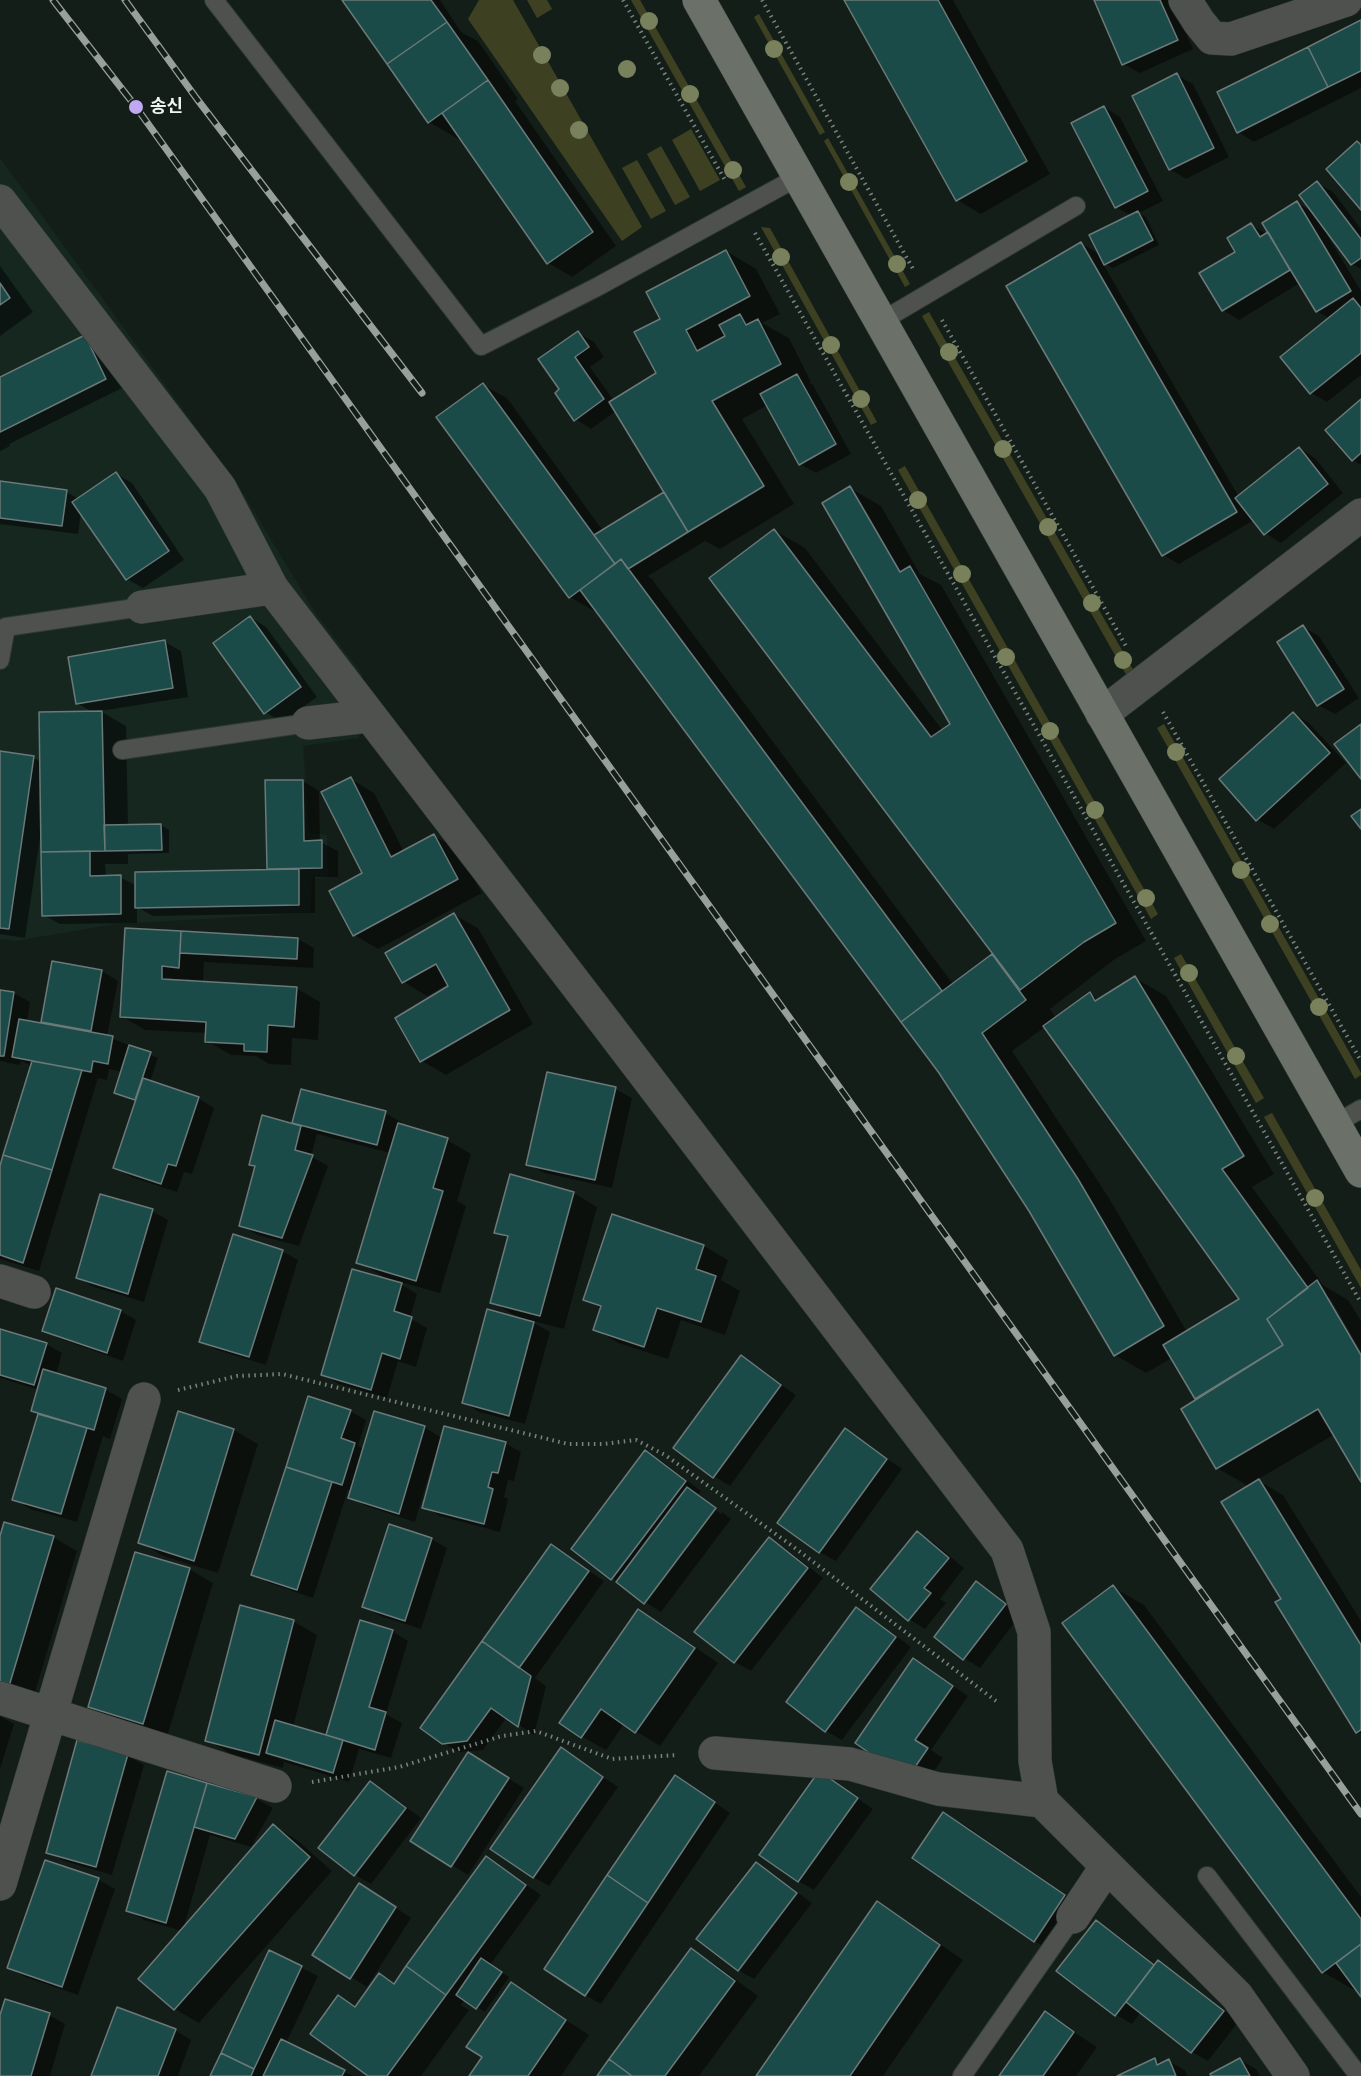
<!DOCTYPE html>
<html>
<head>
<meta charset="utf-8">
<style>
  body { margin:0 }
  canvas { display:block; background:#141e19 }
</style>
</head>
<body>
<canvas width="1361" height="2076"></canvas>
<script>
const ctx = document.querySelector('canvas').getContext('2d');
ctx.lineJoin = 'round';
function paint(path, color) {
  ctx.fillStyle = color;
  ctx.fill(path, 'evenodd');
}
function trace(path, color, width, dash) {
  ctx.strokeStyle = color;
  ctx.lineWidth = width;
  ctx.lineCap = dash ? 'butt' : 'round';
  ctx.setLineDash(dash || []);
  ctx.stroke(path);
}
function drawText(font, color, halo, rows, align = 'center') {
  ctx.font = font + ' "Fira Sans Condensed","Noto Sans KR",sans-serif';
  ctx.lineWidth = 4.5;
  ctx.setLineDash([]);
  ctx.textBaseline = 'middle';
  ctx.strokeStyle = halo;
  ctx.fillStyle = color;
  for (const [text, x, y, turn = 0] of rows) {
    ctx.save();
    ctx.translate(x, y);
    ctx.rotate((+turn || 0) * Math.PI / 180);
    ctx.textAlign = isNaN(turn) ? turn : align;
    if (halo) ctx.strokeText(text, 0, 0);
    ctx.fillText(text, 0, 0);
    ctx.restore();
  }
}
paint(new Path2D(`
  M0 158 238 485 316 614 362 674 359 738 303 746 309 833 327 835 328 877 312 879 310 913 115 924 15 941 0 939Z`), '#15271f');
paint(new Path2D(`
  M479 0H513L642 227 622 241 468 19Z
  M527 0H547L552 9 537 18Z
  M631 0H640L746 187 739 191Z
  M759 14 825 132 820 135 754 17Z
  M691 129 720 180 700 191 672 140Z
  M828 138 910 284 905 287 824 141Z
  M661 146 690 197 675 205 647 154Z
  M637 160 666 211 651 219 622 168Z
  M761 227 770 228 877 422 871 425Z
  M929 312 1135 673 1128 678 922 316Z
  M905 466 1158 914 1151 919 898 470Z
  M1164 724 1361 1073V1075L1355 1079 1157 728Z
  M1181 954 1264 1098 1256 1103 1174 958Z
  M1272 1113 1361 1270V1288L1264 1117Z`), '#3e4022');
paint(new Path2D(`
  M344 0H440L461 32 478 41 518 99 515 101 616 246 572 277 548 263 461 138 460 140 429 122Z
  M846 0H953L1050 174 981 214 957 200Z
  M1095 0H1172L1193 49 1140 73 1123 64Z
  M1361 21V88L1254 142 1238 132Z
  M1177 75 1193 84 1229 157 1186 179 1170 169Z
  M1104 107 1120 117 1163 201 1139 213 1146 217 1159 245 1113 268 1102 262 1239 497 1299 448 1315 458 1343 493 1281 543 1265 533 1254 520 1179 564 1163 555 1081 243 1101 255 1132 216 1116 207Z
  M1317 183 1333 192 1361 229V269L1352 264 1329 233 1327 235 1361 291V375L1327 402 1311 393 1282 357 1330 319 1317 311 1300 283 1239 320 1223 310 1237 252 1251 225 1267 234 1297 203 1313 212Z
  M726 251 756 269 780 314 762 323 789 338 811 382 809 383 813 385 851 454 816 473 800 464 768 405 742 419 794 504 720 549 705 541 648 576 652 579 953 984 994 954 774 530 805 548 943 731 951 724 850 488 881 506 920 574 941 585 1146 941 1115 959 1050 1009 1056 1018 1090 994 1100 1000 1135 978 1166 996 1274 1174 1252 1187 1323 1285 1348 1300 1361 1321V1352L1330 1298H1326L1361 1358V1479L1335 1434 1257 1480 1283 1495 1361 1621V1734L1357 1732 1250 1487 1217 1468 1197 1399 1172 1358 1146 1373 1115 1355 1030 1210 940 1072 596 609 594 611 570 597 483 385 507 398 603 531 666 493 616 411 591 429 575 419 561 390 578 333 594 342 604 357 590 367 614 401 658 373 662 319ZM1045 1027 1241 1300 1187 1332 1109 1198 1012 1051Z
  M0 266 33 312 0 336Z
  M85 337 101 346 122 388 9 444 10 446 0 451V379Z
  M1361 400V465L1353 460Z
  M116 474 132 483 184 560 143 588 127 579 81 512 78 534 0 524V483L66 492 79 499Z
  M250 617 266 627 317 697 282 722 265 712Z
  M1303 627 1319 636 1359 698 1335 714 1318 705 1279 643Z
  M165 642 181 651 188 697 100 711 126 726 128 826 161 825 169 830V853L128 854V864H105L106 877H120L137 886 269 871 267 782 303 781 319 791 320 842 338 851V877H315V913L153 916 137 907V923L60 924 44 915 42 831H41L25 938 0 934V753L34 758 41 762 94 713 77 703Z
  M1293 714 1309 723 1346 763 1274 829 1257 819Z
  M351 779 374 793 404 852 434 836 458 849 482 893 378 949 354 935 364 874Z
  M454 915 478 928 533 1024 446 1075 422 1061 397 1018 450 987 448 984 427 996 404 982Z
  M181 932 298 939 314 948 313 968 204 962 203 983 296 988 320 1002 318 1040 292 1038 291 1065 269 1064 256 1056 231 1055 207 1041V1033L145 1030 121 1016ZM186 979 198 980V983L186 982Z
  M53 963 102 971 118 981 107 1036 158 1058 150 1082 198 1098 214 1108 192 1174 184 1172 177 1192 131 1177 115 1167 137 1101 116 1092 123 1072 109 1069 107 1080 98 1078 39 1271 0 1259V1172L32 1066 21 1061 20 1065 0 1061V991L14 993 30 1002 27 1022 42 1024Z
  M615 1089 632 1098 612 1188 544 1173 528 1164Z
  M302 1091 385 1113 401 1122 400 1126 447 1140 471 1154 457 1201 466 1206 440 1293 396 1281 417 1294 410 1318 427 1328 416 1367 398 1361 387 1398 339 1384 323 1375 388 1279 358 1262 390 1153 317 1134 311 1156 328 1166 299 1246 257 1235 241 1225 256 1167 251 1164 293 1125Z
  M574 1193 597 1207 564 1329 529 1320 550 1332 525 1424 479 1412 463 1402 519 1318 492 1302 509 1239 496 1232Z
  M152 1211 168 1220 144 1302 94 1287 77 1278Z
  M613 1216 704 1246 728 1260 721 1280 740 1291 725 1335 681 1320 668 1359 618 1343 595 1329 601 1309 585 1299Z
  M282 1251 298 1260 266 1365 217 1350 201 1341Z
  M120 1311 136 1320 123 1361 60 1339 44 1330Z
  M0 1330 46 1344 62 1353 56 1375 106 1390 122 1399 110 1439 103 1436 77 1522 30 1509 14 1499 39 1415 32 1411 39 1390 0 1378Z
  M741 1357 796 1395 730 1486 714 1476Z
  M309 1398 350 1411 366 1420 358 1446 364 1449 424 1427 442 1438 505 1443 521 1452 514 1481 508 1480 504 1497 508 1499 500 1532 440 1516 424 1507 437 1459 434 1458 415 1522 366 1506 350 1497 351 1491 348 1490 313 1598 269 1583 252 1574Z
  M179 1413 234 1430 258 1444 218 1573 163 1556 139 1542Z
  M845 1430 902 1469 836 1561 819 1552Z
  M645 1452 662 1461 701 1491 698 1495 702 1497V1500L721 1514 722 1512 731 1519 661 1612 645 1602 573 1549Z
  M917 1533 933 1542 964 1568 940 1599 946 1603 925 1629 909 1619Z
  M53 1537 77 1551 31 1706 0 1696V1541Z
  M431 1539 447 1548 421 1629 380 1616 364 1606Z
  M769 1539 785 1548 823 1578 751 1671 735 1662Z
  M552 1546 604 1581 535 1678 546 1686 534 1735 507 1717 483 1750 459 1752 442 1742Z
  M189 1569 213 1583 167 1737 114 1720 90 1707Z
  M976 1583 992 1593 1021 1614 980 1668 964 1658Z
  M1113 1587 1144 1605 1361 1897V1994L1356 1988 1354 1990 1323 1972Z
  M856 1609 872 1618 911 1647 842 1740 826 1731 788 1702Z
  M638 1611 662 1624 718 1663 660 1746 624 1724 606 1750 582 1737Z
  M293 1621 317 1635 293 1727 327 1737 392 1631 408 1641 386 1714 402 1723 391 1758 359 1749 349 1782 284 1762 283 1768 231 1754 207 1740Z
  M914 1660 968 1696 931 1750 943 1758 923 1787 907 1778Z
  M0 1716 14 1724 0 1769Z
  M78 1742 128 1756 144 1765 112 1875 64 1861 48 1852Z
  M561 1749 618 1787 549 1886 533 1877Z
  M484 1763 524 1788 468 1875 412 1840Z
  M168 1773 257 1799 273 1808 251 1847 210 1835 183 1930 274 1826 297 1840 332 1871 199 2023 175 2009 182 1931 144 1920 128 1911Z
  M820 1773 873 1809 814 1890 798 1881Z
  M370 1783 386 1792 421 1818 371 1884 355 1875 320 1848Z
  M691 1786 730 1813 601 2004 585 1995Z
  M944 1814 968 1827 1088 1910 1058 1954 1034 1941Z
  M487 1858 541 1895 490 1965 509 1977 485 2012 465 2000 461 2005 469 2010 421 2076H371L339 1997 357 2007 380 1975 395 1984Z
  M46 1862 99 1880 115 1889 78 1995 25 1977 9 1968Z
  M756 1863 772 1873 812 1903 754 1979 738 1970Z
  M375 1894 411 1918 367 1987 314 1954Z
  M878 1903 901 1917 963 1960 883 2076H758Z
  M1096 1922 1112 1931 1156 1965 1158 1962 1174 1972 1239 2021 1208 2061 1192 2052 1141 2012 1132 2024 1116 2015 1058 1971Z
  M691 1950 715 1964 758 1996 699 2076H599Z
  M270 1952 318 1976 286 2043 353 2076H212Z
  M511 1984 589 2035 561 2076H470L484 2056Z
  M1045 2013 1097 2047 1076 2076H1001Z
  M49 2015 65 2024 50 2076H0V2020Z
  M175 2030 191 2040 178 2076H93Z
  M1154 2060 1162 2064 1168 2061 1185 2070 1187 2076H1120Z
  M1240 2060 1256 2069 1260 2076H1213Z`), '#0007');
const building = new Path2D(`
  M342 0H431L447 22 387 64Z
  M844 0H938L1027 161 956 201Z
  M1094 0H1160L1178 40 1122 65Z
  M1361 20V71L1328 87 1308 47Z
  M447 22 488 80 428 123 387 64Z
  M1308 47 1328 87 1237 133 1217 92Z
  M1177 73 1214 148 1169 170 1132 96Z
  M488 80 593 232 547 264 442 113Z
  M1104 106 1148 191 1115 208 1071 123Z
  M1357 141 1361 145V210L1326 169Z
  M1317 181 1361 239V258L1351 265 1299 195Z
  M1297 201 1351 291 1316 312 1262 223Z
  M1138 211 1153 240 1104 265 1089 235Z
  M1251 223 1260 237 1268 232 1290 270 1222 311 1199 273 1235 252 1227 238Z
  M1081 242 1237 512 1162 556 1006 286Z
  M726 250 750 296 686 330 697 351 725 336 719 325 740 314 746 325 758 319 781 364 712 401 764 486 688 532 609 402 656 373 634 332 660 319 646 292Z
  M0 283 10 298 0 305Z
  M1353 298 1361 308V353L1310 394 1280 357Z
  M578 331 589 347 575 357 604 399 574 421 555 393 559 389 538 359Z
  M85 335 106 379 0 432V377Z
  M797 374 836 444 799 465 760 394Z
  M483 383 615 564 569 598 436 417Z
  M1361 399V453L1352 461 1325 430Z
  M1299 447 1328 484 1264 535 1235 498Z
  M116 472 169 551 126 580 72 502Z
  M0 481 67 490 62 526 0 518Z
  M850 486 900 572 910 566 1116 923 1084 942 1020 990 709 578 774 529 931 737 950 724 822 503Z
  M664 492 688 532 628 569 621 559 615 564 594 535Z
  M621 559 942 991 901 1022 580 590Z
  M250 616 301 687 264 714 213 643Z
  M1303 625 1344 689 1317 706 1277 642Z
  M165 640 173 688 76 704 68 657Z
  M102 711 105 851 41 852 39 712Z
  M1293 712 1330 753 1256 821 1219 779Z
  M1361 724V779L1334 744Z
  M0 751 34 756 9 929 0 928Z
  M351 777 391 857 434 834 458 879 353 936 329 891 362 873 321 792Z
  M265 780H303L304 841 322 840V868L267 869Z
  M1361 809V829L1351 816Z
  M161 824 162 850 105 851 104 825Z
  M90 851V876L121 875V914L42 916 41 852Z
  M299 869V905L135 908V872Z
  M454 913 510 1010 420 1062 395 1018 448 986 436 964 402 983 385 953Z
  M125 928 181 931 179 968 162 966V979L297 987 294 1027 268 1025 267 1052 244 1051V1044L205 1042 206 1022 120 1017Z
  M181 931 298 938 297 959 180 953Z
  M992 954 1026 1000 982 1033 1078 1179 1164 1326 1114 1356 1029 1211 939 1073 901 1022Z
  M52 961 102 970 91 1031 41 1022Z
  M1135 976 1244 1156 1222 1169 1308 1288 1267 1319 1283 1345 1195 1399 1163 1345 1239 1299 1043 1026 1090 992 1095 1001Z
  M0 990 14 992 4 1056H0Z
  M19 1019 113 1036 108 1064 93 1061 91 1072 12 1057Z
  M129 1045 151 1052 135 1100 114 1093Z
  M32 1061 82 1070 52 1170 3 1155Z
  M547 1072 616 1087 595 1180 526 1165Z
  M143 1078 199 1097 176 1166 168 1164 161 1184 113 1168Z
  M301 1089 386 1111 377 1145 292 1123Z
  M262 1115 301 1126 295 1150 313 1155 282 1238 239 1226 255 1166 249 1165Z
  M398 1123 448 1138 433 1188 443 1191 416 1281 356 1263Z
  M3 1155 52 1170 23 1263 0 1255V1166Z
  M510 1174 574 1192 540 1316 490 1303 508 1236 494 1233Z
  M100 1194 153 1209 128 1294 76 1278Z
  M612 1214 704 1245 696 1269 716 1276 701 1322 657 1308 644 1347 593 1330 601 1306 583 1300Z
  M233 1234 283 1250 249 1357 199 1342Z
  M352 1269 402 1283 394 1311 412 1317 400 1359 382 1353 371 1390 321 1375Z
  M1317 1280 1361 1355V1482L1318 1409 1216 1469 1181 1409 1283 1345 1267 1319Z
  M56 1288 121 1310 107 1353 42 1331Z
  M487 1309 534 1322 509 1416 462 1403Z
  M0 1329 47 1343 34 1385 0 1375Z
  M741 1355 781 1385 713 1478 673 1448Z
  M43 1369 106 1388 94 1430 31 1411Z
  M308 1396 351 1410 341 1438 355 1443 342 1485 286 1467Z
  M178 1411 234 1429 194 1561 138 1543Z
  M374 1411 425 1426 399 1514 348 1498Z
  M38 1414 87 1428 61 1514 12 1500Z
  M444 1426 506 1442 498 1473 492 1472 488 1487 493 1489 484 1524 422 1508Z
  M845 1428 887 1459 819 1553 777 1523Z
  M645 1450 686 1481 611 1580 571 1549Z
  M286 1467 332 1482 297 1590 251 1575Z
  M1259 1479 1361 1645V1730L1356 1733 1275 1602 1281 1599 1221 1502Z
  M687 1487 716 1508 644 1604 616 1582Z
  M4 1522 54 1536 7 1693 0 1691V1536Z
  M389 1524 432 1538 405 1621 362 1607Z
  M917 1531 949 1558 924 1588 931 1593 908 1621 870 1589Z
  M769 1537 808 1568 734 1663 694 1632Z
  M551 1544 589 1571 519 1668 482 1641Z
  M135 1552 190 1568 143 1724 88 1707Z
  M976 1581 1006 1604 963 1660 934 1637Z
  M1113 1585 1361 1919V1944L1322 1973 1062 1623Z
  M240 1605 294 1620 259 1755 205 1741Z
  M856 1607 896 1637 825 1732 786 1702Z
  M638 1609 695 1648 635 1733 601 1709 581 1738 559 1723Z
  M360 1620 393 1630 369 1707 386 1712 375 1750 326 1735Z
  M482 1641 531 1676 518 1727 491 1708 467 1741 442 1744 420 1728Z
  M913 1658 953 1686 915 1740 928 1748 907 1779 855 1743Z
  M275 1720 343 1740 333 1773 266 1753Z
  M77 1740 128 1754 96 1867 46 1853Z
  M561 1747 603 1777 533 1878 490 1849Z
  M468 1752 509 1778 451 1867 410 1841Z
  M167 1771 207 1783 166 1923 126 1911Z
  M819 1771 858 1798 798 1882 759 1855Z
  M675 1775 715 1802 648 1903 607 1875Z
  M370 1781 406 1808 354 1876 318 1848Z
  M207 1783 257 1797 235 1839 194 1827Z
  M943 1812 1065 1895 1034 1942 912 1858Z
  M273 1824 310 1857 174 2010 138 1979Z
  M486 1856 526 1885 446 1995 406 1966Z
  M45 1860 99 1878 62 1987 7 1968Z
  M756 1862 797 1893 738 1971 696 1939Z
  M607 1875 648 1903 585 1996 544 1969Z
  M359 1883 396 1907 350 1979 312 1955Z
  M877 1901 940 1945 850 2076H756Z
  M1096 1920 1154 1965 1115 2016 1056 1971Z
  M1361 1944V1997L1336 1963Z
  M691 1948 735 1981 665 2076H632L609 2059Z
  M269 1950 302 1966 254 2069 221 2053Z
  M481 1958 502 1972 476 2009 456 1995Z
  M1158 1960 1224 2011 1191 2053 1126 2002Z
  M406 1966 446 1995 387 2076H368L310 2034 338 1995 355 2007 379 1973 394 1984Z
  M511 1982 566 2020 528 2076H469L482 2057 466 2047Z
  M5 1999 50 2013 31 2076H0V2015Z
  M117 2007 176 2029 158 2076H91Z
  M1045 2011 1074 2032 1043 2076H999Z
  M281 2039 345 2070 342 2076H263Z
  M221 2053 254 2069 251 2076H210Z
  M1155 2058 1157 2065 1169 2059 1176 2076H1117Z
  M1240 2058 1250 2076H1211L1210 2074Z
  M609 2059 632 2076H597Z`);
paint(building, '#1b4b49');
trace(building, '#6b7978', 1.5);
const service = new Path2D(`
  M214 0 481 346 597 287 798 177
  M880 322 1076 206
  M0 660 6 627 142 607
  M122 750 308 723
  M1335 1124 1361 1109
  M1207 1876 1359 2076
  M962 2076 1073 1917`);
const minor = new Path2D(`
  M1185 0 1199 22 1212 38 1231 39 1346 0
  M0 201 220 488 272 588 608 1026 1007 1550 1034 1632 1035 1761 1042 1801 1237 1996 1293 2076
  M142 607 272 588
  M308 723 369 716
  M0 1281 34 1292
  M0 1698 275 1786
  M715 1753 850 1764 938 1789 1042 1801
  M0 1884 144 1399
  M1073 1917 1107 1866`);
const tertiary = new Path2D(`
  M1102 714 1361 515`);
const secondary = new Path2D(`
  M699 0 1361 1171`);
trace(service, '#2e3833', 20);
trace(minor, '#2e3833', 34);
trace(tertiary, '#2e3833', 34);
trace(secondary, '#2e3833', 34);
trace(new Path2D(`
  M623 0 726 182
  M762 0 913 269
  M755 233 1361 1303
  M942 320 1127 648
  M1163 712 1361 1061
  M178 1390 237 1376 282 1374 568 1444H603L636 1440 665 1455 791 1545 996 1701
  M312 1782 399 1767 502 1736 536 1731 612 1759 678 1755`), '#7b837f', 4, [1.5, 4.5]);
trace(service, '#4e514d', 18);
trace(minor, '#4e514d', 33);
trace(tertiary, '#4e514d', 33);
trace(secondary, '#6b7069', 33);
const rail = new Path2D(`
  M53 0 136 107 1361 1814
  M125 0 197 99 422 393`);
trace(rail, '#98a09c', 7);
trace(rail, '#141e19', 4.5, [14]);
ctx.fillStyle = '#79805c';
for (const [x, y] of [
  [649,21],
  [774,49],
  [542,55],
  [627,69],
  [560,88],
  [690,94],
  [579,130],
  [733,170],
  [849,182],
  [781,257],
  [897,264],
  [831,345],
  [949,352],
  [861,399],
  [1003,449],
  [918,500],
  [1048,527],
  [962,574],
  [1092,603],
  [1006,657],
  [1123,660],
  [1050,731],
  [1176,752],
  [1095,810],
  [1241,870],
  [1146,898],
  [1270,924],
  [1189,973],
  [1319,1007],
  [1236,1056],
  [1315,1198]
]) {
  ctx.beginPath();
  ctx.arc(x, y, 9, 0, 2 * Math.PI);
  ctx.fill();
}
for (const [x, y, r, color] of [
  [136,107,8,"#c1a8f3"]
]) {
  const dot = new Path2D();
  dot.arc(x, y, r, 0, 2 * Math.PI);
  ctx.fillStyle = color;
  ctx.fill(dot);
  trace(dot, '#141e19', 2);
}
drawText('bold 18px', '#eef5f2', '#141e19', [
  ["송신",150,107]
], 'left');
</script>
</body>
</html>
